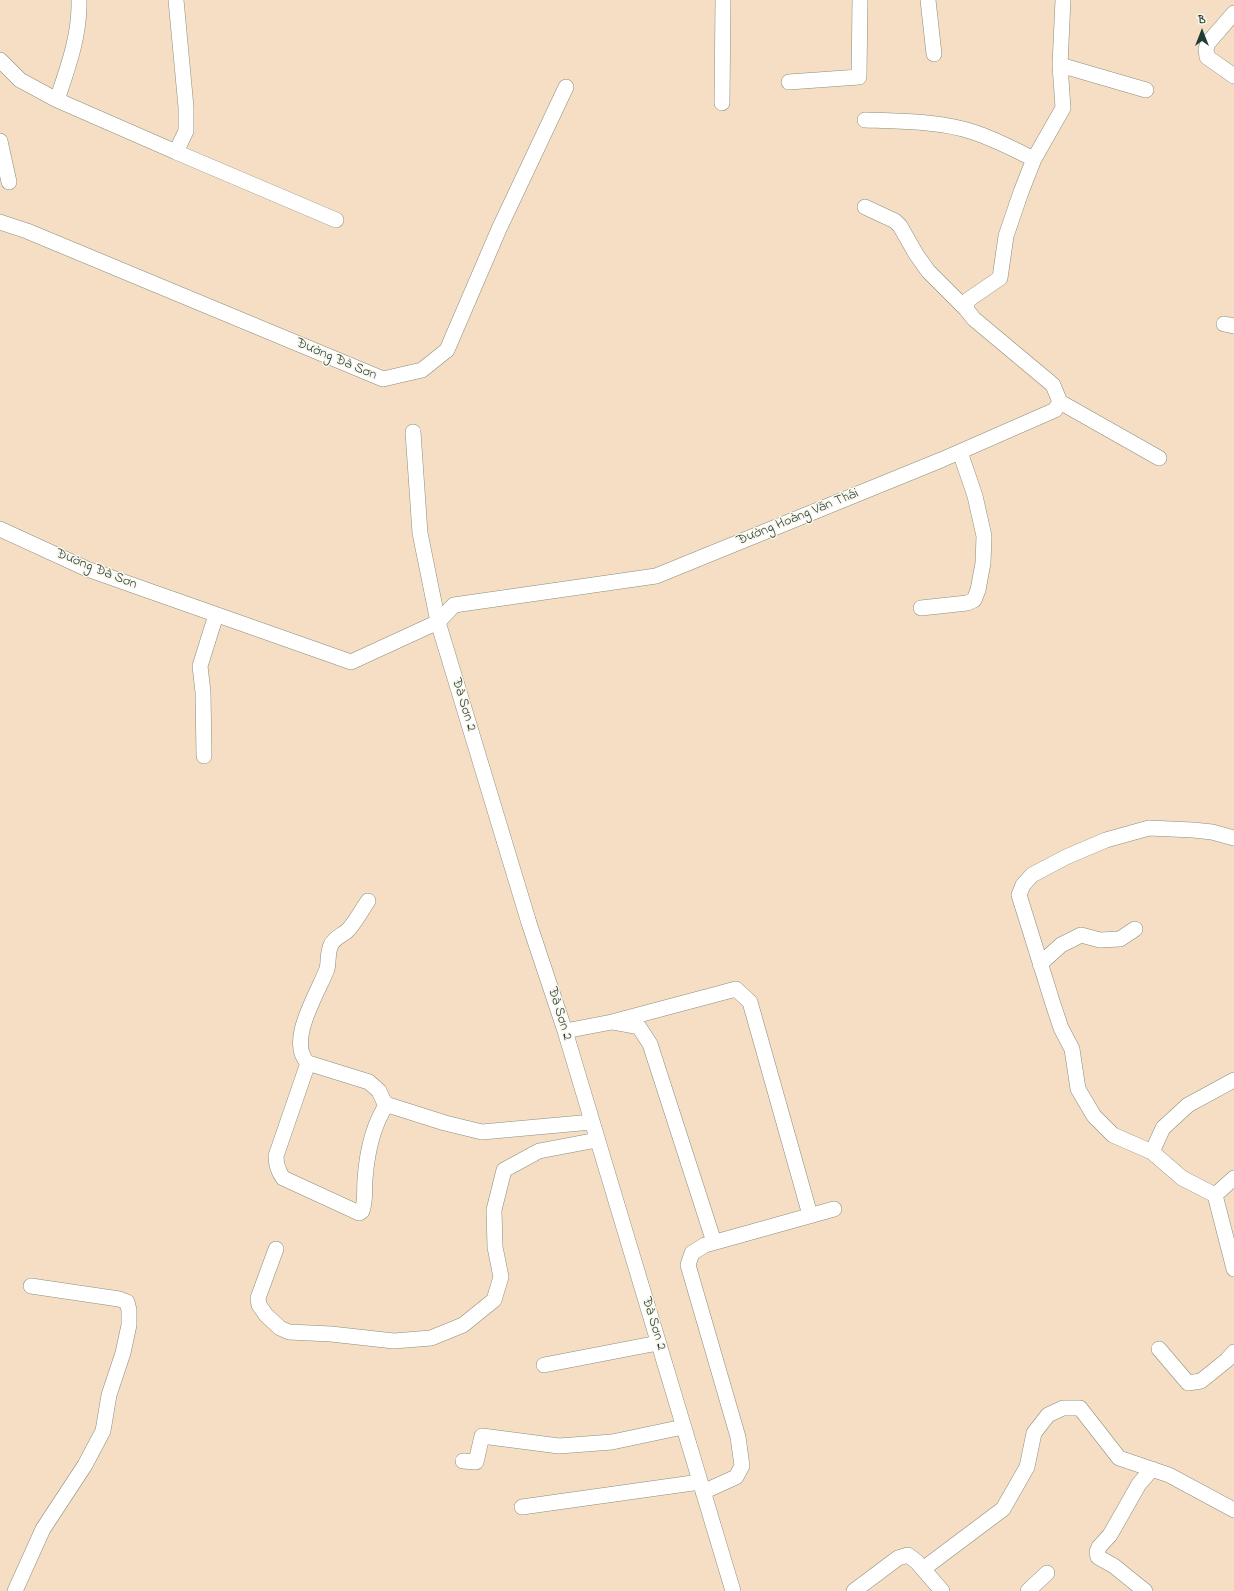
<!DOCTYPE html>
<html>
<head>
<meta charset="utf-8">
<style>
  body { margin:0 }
  #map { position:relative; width:1234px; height:1591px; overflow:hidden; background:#f5dec3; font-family:"Indie Flower",sans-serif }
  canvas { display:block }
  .north { position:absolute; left:1182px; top:12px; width:40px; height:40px; -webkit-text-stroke:3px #fbf7ec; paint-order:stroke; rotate:0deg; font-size:11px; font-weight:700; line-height:16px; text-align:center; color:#1f3d34 }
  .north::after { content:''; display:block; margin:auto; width:14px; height:18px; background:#1f3d34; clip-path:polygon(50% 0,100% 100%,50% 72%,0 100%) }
</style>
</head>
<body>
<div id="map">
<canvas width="1234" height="1591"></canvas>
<div class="north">B</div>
</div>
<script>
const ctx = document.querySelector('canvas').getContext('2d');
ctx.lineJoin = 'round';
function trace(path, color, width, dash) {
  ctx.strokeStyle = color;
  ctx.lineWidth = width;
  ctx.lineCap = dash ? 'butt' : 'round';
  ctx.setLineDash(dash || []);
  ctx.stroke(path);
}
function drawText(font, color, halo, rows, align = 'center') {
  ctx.font = font + ' "Indie Flower",sans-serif';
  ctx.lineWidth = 3;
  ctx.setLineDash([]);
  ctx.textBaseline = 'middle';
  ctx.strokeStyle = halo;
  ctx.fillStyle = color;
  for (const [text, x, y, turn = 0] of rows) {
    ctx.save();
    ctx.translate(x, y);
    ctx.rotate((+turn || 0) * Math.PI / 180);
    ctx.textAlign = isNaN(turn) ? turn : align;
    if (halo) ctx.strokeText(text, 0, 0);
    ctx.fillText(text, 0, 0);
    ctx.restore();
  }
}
const minor = new Path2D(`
  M928 0 934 54
  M1234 13 1208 43 1206 49 1207 57 1234 76
  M0 60 20 80 57 100 176 152 186 131V107L176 0
  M1060 65 1146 90
  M789 82 859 77 860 0
  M57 100C68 67 80 35 79 0
  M722 103 723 0
  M865 120C897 121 931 121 963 129 987 135 1011 148 1034 159
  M0 141 9 182
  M176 152 336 220
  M865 207 895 221 900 226 916 254 928 271 966 309
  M0 222 27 231 383 379 422 370 447 350 499 229 566 87
  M1224 324 1234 326
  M1060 402 1159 458
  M413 432 420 533 438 622 529 923 565 1031 733 1591
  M0 529 87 569 351 662 438 622 454 605 656 576 941 460 1055 410 1060 402 1053 385 974 319 966 309 968 300 1000 278 1006 236 1021 192 1034 159 1063 108 1060 65 1063 0
  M921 608 967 603 974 600 978 590 983 563 984 536 975 496 960 452
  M204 756 203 692 200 666 216 615
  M368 901C361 911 355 923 347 931 341 936 334 938 331 945 327 953 329 962 327 969 318 993 286 1042 308 1063L369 1082 379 1091 385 1104 445 1123 482 1132 592 1122
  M1040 964 1061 945 1081 935 1100 940 1120 939 1135 929
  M612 1022 736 989 750 1002 810 1215
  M565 1031 612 1022 639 1027 650 1044 714 1242
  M308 1063 276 1156C276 1165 278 1171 283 1178L359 1213 362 1211C366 1200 364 1190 365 1179 367 1153 372 1126 387 1104
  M1234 1080 1188 1105 1163 1128 1152 1152 1182 1178 1215 1195 1234 1269
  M1152 1152 1113 1135 1094 1116 1078 1089 1072 1049 1061 1028 1053 1004 1019 895 1023 885 1032 875 1066 857 1106 840 1149 828 1193 830 1212 832 1234 838
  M1215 1195 1234 1178
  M276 1249 258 1298 259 1305 266 1315 280 1328 289 1332 331 1334 394 1341 431 1338 463 1325 494 1300 501 1277 495 1247 494 1210 504 1170 539 1151 597 1140
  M1159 1349 1188 1383 1201 1381 1227 1360 1234 1352
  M544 1365 658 1343
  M463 1461 476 1462 482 1436 559 1446 612 1442 683 1427
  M703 1492 736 1477 742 1466 738 1437 688 1265 692 1253 705 1245 834 1209
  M522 1507 700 1482
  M923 1569 1003 1509 1027 1467 1034 1433 1048 1415 1063 1408H1080L1119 1458 1169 1475 1234 1510
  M15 1591 43 1529 85 1465 103 1431 109 1395 123 1353 129 1325V1310L127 1302 119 1299 31 1286
  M854 1591 898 1558 908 1555 917 1562 942 1591
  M1028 1591 1047 1573
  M1145 1591 1114 1566 1098 1557 1097 1552 1099 1547 1110 1535 1139 1484 1152 1469`);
trace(minor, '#8a8e7c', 16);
trace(minor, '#fff', 15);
drawText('14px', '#1f3d34', '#fbf7ec', [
  ["Đường Đà Sơn",336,360,23],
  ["Đường Hoàng Văn Thái",798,518,-22],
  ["Đường Đà Sơn",96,570,22],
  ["Đà Sơn 2",463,705,73],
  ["Đà Sơn 2",559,1014,73],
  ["Đà Sơn 2",653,1324,73]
]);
</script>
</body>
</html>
